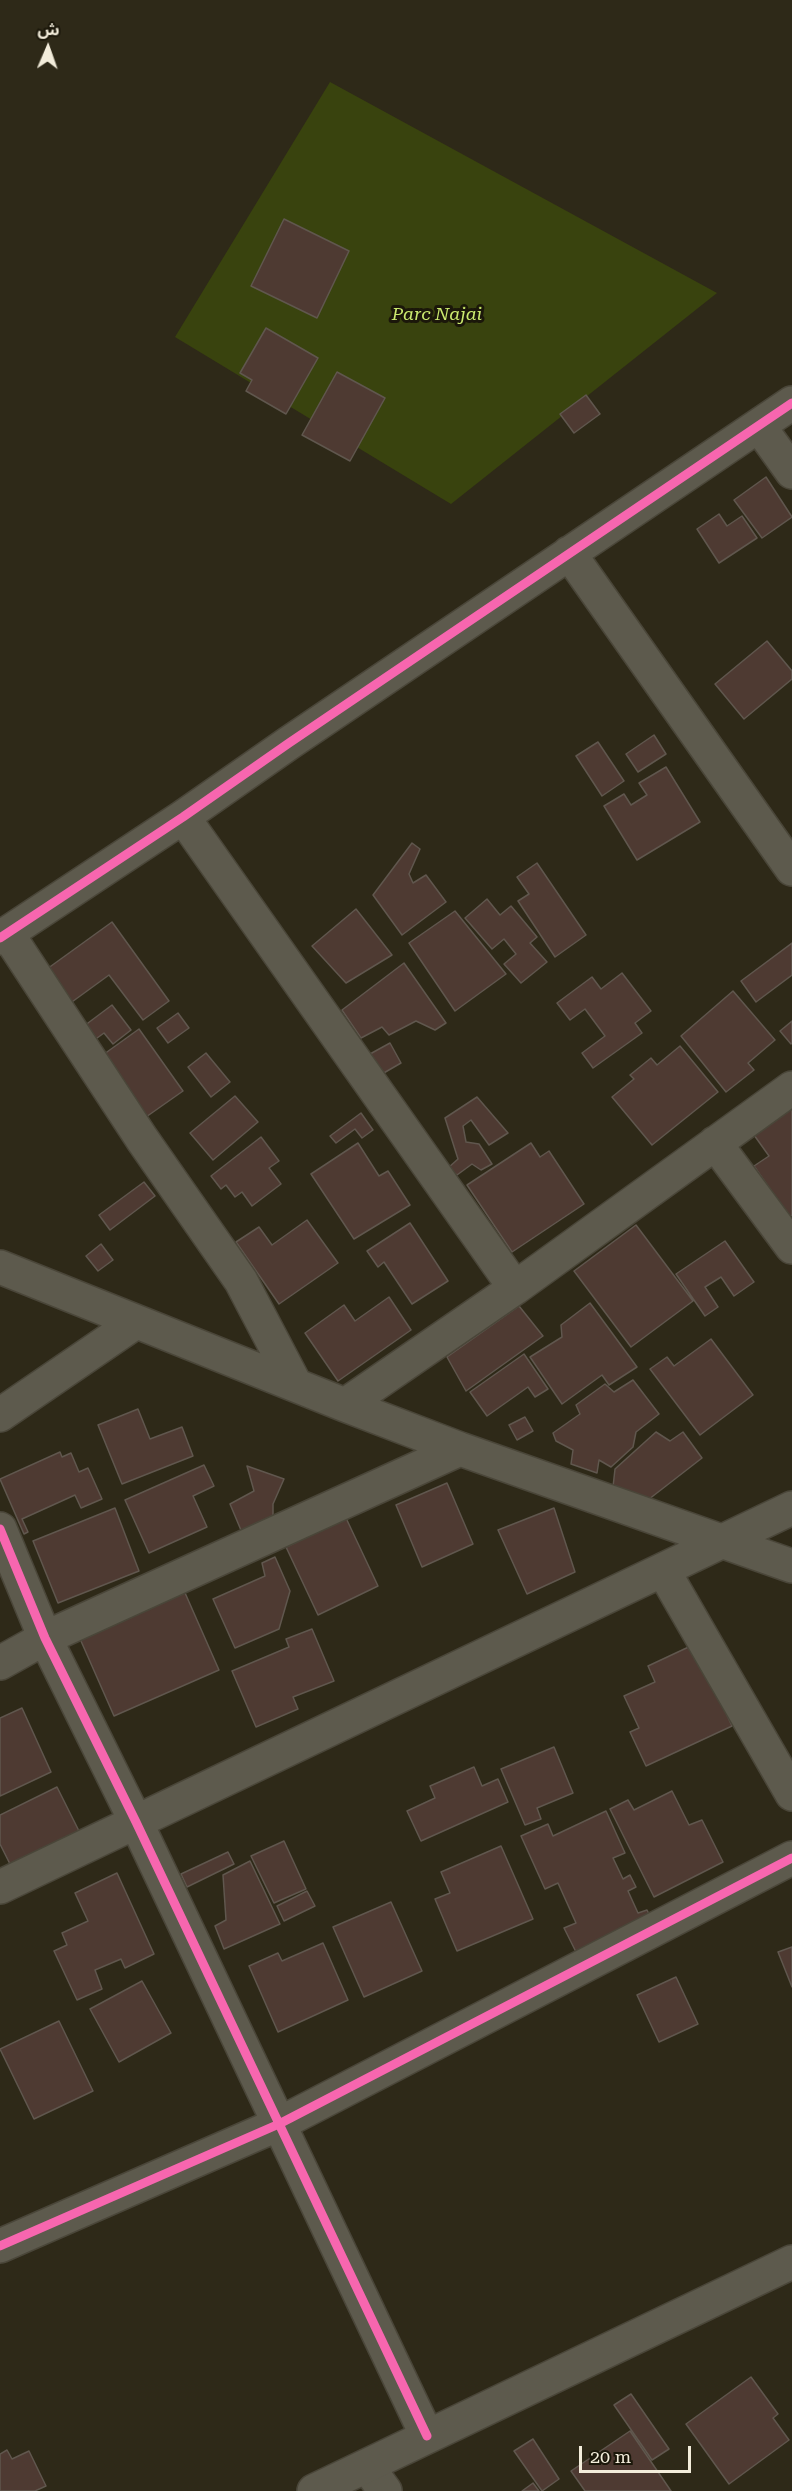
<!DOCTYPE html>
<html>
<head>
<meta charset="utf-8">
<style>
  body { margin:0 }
  #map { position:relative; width:792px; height:2491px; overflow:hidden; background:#2e2918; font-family:"Roboto Serif","Noto Sans Arabic",serif }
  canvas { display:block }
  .north { position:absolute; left:18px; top:18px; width:60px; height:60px; -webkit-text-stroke:4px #1b170a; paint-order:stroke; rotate:2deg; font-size:16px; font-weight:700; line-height:24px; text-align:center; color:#f3eddb }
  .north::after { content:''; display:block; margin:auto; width:21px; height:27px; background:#f3eddb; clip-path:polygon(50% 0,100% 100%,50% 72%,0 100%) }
  .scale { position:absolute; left:579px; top:2446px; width:112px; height:27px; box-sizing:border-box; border:3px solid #f3eddb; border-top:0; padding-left:8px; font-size:18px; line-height:21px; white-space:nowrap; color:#f3eddb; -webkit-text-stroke:4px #1b170a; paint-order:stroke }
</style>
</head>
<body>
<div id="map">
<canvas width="792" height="2491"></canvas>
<div class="north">ش</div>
<div class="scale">20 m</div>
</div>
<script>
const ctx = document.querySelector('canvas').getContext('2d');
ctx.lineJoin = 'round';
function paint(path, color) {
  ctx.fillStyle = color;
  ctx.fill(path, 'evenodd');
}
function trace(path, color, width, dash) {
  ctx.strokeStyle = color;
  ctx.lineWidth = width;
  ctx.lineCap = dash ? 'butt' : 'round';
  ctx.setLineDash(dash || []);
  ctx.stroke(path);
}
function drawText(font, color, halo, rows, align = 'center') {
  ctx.font = font + ' "Roboto Serif",serif';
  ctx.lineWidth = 6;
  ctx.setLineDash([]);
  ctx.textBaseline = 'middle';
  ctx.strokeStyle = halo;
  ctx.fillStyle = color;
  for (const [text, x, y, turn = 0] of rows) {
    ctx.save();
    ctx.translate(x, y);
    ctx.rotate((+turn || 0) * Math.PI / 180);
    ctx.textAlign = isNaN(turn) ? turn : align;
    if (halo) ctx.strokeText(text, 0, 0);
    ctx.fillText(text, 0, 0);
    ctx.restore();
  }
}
paint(new Path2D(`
  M330 82 717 293 451 504 175 337Z`), '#39430e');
const building = new Path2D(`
  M284 219 349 251 317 318 251 286Z
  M266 328 318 358 286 414 246 391 252 380 240 373Z
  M337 372 385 398 350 461 302 435Z
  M586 395 600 414 574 433 560 414Z
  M766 477 792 517 762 538 734 500Z
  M719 514 727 526 742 516 757 538 719 563 697 529Z
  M767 641 792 671V679L744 719 715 684Z
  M654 735 666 754 638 772 626 754Z
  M598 742 624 781 602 796 576 756Z
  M666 767 700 822 637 860 604 806 624 794 631 805 647 795 639 783Z
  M412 843 420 849 409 874 413 883 426 875 446 902 402 935 373 895Z
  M537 863 586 935 555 957 518 901 529 894 517 877Z
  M487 899 500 915 511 906 537 937 530 943 547 962 521 983 504 964 516 954 504 939 492 949 465 918Z
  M356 909 392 955 346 983 312 946Z
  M455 911 506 974 455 1011 409 943Z
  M112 922 169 1001 143 1020 109 975 65 1007 40 974Z
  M792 943V975L756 1002 741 981Z
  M404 963 446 1023 435 1030 416 1021 389 1035 382 1027 361 1038 342 1010Z
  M622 973 651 1011 635 1023 642 1033 593 1068 582 1053 605 1036 585 1009 570 1020 557 1003 592 977 601 989Z
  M733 991 775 1040 748 1063 754 1070 726 1092 681 1036Z
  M112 1005 131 1030 113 1044 104 1033 86 1046 76 1032Z
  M178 1013 189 1028 168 1043 157 1028Z
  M792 1021V1043L791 1044 780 1031Z
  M139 1029 183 1091 146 1117 93 1062Z
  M390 1043 401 1063 382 1074 370 1054Z
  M680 1046 718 1092 652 1145 612 1097 634 1079 630 1075 651 1058 657 1065Z
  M206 1053 230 1082 211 1097 188 1067Z
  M235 1096 258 1122 213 1160 190 1133Z
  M477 1097 508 1133 489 1145 471 1120 463 1126 466 1142 479 1144 492 1164 481 1170 472 1164 457 1175 448 1168 458 1159 445 1118Z
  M792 1098V1215L789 1217 754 1166 769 1156 749 1128Z
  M361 1113 373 1130 362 1138 355 1129 336 1143 330 1136Z
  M261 1137 279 1161 269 1168 281 1184 252 1206 242 1192 235 1197 226 1185 221 1189 211 1176Z
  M358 1143 379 1176 388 1171 410 1205 354 1239 311 1174Z
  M531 1143 540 1157 549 1151 584 1204 512 1252 467 1185Z
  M144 1182 155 1196 110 1230 99 1215Z
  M307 1220 338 1263 279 1304 236 1242 259 1227 272 1245Z
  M410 1223 448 1281 412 1304 384 1262 378 1267 367 1251Z
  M636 1225 693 1301 631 1347 574 1271Z
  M725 1241 754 1282 734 1296 721 1277 705 1287 718 1307 705 1316 676 1274Z
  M101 1244 113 1260 98 1271 86 1256Z
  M389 1297 411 1330 338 1381 305 1333 344 1305 355 1321Z
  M590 1303 637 1367 609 1385 602 1375 562 1404 530 1357 562 1337 561 1325Z
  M519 1306 543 1336 466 1391 447 1357Z
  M711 1339 753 1395 700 1435 650 1369 667 1357 674 1366Z
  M524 1354 548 1389 535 1397 528 1387 487 1416 470 1392Z
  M633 1380 659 1414 636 1432 633 1447 611 1467 599 1460 597 1473 571 1464 573 1450 556 1441 553 1433 580 1414 576 1405 605 1384 614 1392Z
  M138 1409 150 1439 182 1427 193 1456 122 1484 98 1425Z
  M525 1417 533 1431 517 1440 509 1425Z
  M656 1432 670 1441 683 1432 702 1458 644 1503 613 1487 615 1469Z
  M60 1452 62 1457 71 1453 79 1472 88 1468 102 1499 81 1508 75 1495 22 1519 28 1532 24 1534 0 1479Z
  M204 1465 214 1486 193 1496 207 1527 149 1553 125 1500Z
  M247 1466 284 1479 273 1504V1522L243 1535 230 1504 254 1491Z
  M447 1483 473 1544 422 1567 396 1505Z
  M115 1508 139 1571 58 1603 33 1541Z
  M554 1508 575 1572 527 1594 498 1530Z
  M346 1518 378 1586 318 1615 286 1547Z
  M275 1557 290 1591 279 1629 235 1648 213 1599 265 1576 262 1563Z
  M182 1586 219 1670 114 1716 77 1632Z
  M312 1629 334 1681 293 1697 298 1709 256 1727 232 1671 289 1647 286 1639Z
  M695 1644 732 1726 646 1766 630 1732 639 1728 624 1696 655 1682 648 1666Z
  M22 1708 51 1772 0 1796V1718Z
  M554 1747 573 1793 537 1808 541 1819 525 1825 501 1769Z
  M474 1767 482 1786 498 1779 508 1802 421 1841 407 1811 435 1798 430 1786Z
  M57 1787 81 1835 13 1870 0 1844V1815Z
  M672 1791 689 1825 702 1820 723 1862 654 1897 610 1809 628 1800 634 1810Z
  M606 1811 625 1853 613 1858 623 1879 630 1875 636 1887 628 1891 638 1913 647 1910 654 1924 579 1958 564 1928 576 1923 558 1883 545 1889 521 1836 548 1824 553 1836Z
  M284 1841 306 1889 274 1903 251 1856Z
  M501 1846 533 1919 457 1951 435 1899 450 1893 441 1872Z
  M228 1852 234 1864 187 1887 181 1874Z
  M250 1861 280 1924 224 1949 215 1926 226 1920 223 1875Z
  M117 1873 154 1954 125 1968 121 1959 95 1970 102 1989 77 2000 54 1951 67 1945 62 1933 88 1921 75 1893Z
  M307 1891 315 1906 284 1921 277 1906Z
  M391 1902 422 1971 364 1997 333 1927Z
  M323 1943 348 2000 278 2032 249 1966 278 1953 282 1961Z
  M792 1947V1987L778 1952Z
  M676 1977 698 2024 659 2042 637 1995Z
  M142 1981 171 2033 119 2062 90 2009Z
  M59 2021 93 2091 34 2119 0 2049Z
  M751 2377 778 2414 773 2418 789 2440 729 2484 686 2424Z
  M631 2394 669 2449 652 2460 614 2405Z
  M630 2431 671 2491H585L571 2471Z
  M533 2439 559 2479 542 2491 514 2451Z
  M7 2450 12 2459 29 2451 46 2486 35 2491H0V2454Z
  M533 2483 539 2491H522Z`);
paint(building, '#4e3a32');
trace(building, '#60574e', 1.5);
const street = new Path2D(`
  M759 426 792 472
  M569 553 792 869
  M183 817 515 1288
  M7 933 142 1139 241 1281 295 1384
  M0 938 183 817 289 743 792 403
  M715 1143 792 1247
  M0 1267 345 1405 460 1449 792 1566
  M345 1405 515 1288 792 1088
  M0 1415 136 1322
  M0 1529 45 1638 136 1822 427 2436
  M663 1570 792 1794
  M0 1663 45 1638 460 1449
  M0 1887 792 1508
  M0 2246 279 2124 792 1858
  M367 2466 385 2491`);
const secondary = new Path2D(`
  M314 2491 792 2262`);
trace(street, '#4a4639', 36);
trace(secondary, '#4a4639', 36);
trace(street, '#5d5a4d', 33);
trace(secondary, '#5d5a4d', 33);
trace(new Path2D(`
  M0 938 183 817 289 743 792 403
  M0 1529 45 1638 136 1822 427 2436
  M0 2246 279 2124 792 1858`), '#f766af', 9);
drawText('italic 18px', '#cceb6f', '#1b170a', [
  ["Parc Najai",437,315]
]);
</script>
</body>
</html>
